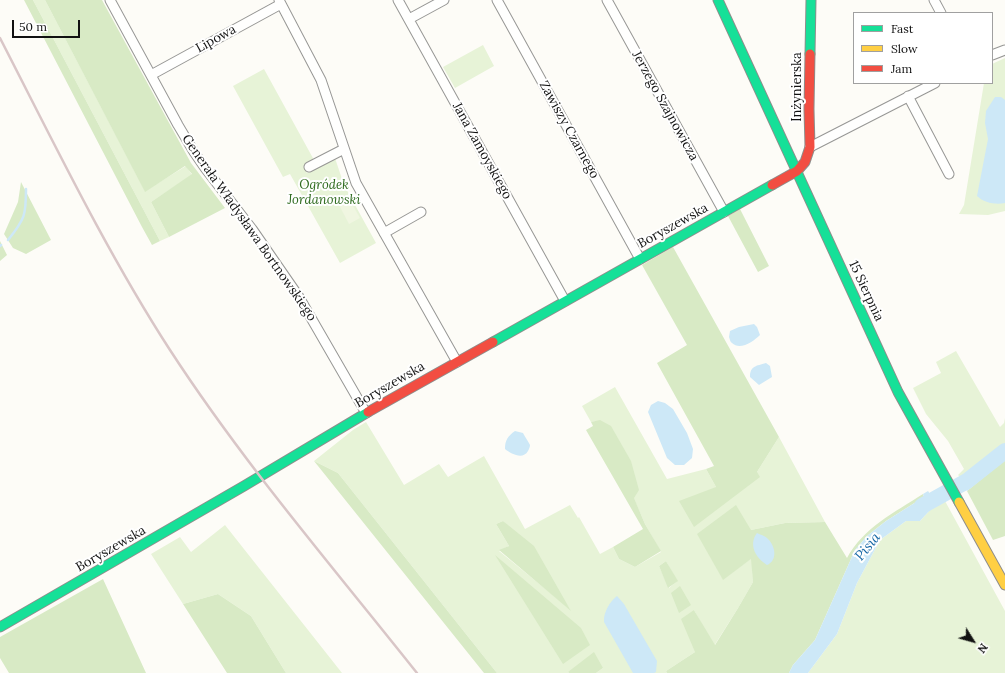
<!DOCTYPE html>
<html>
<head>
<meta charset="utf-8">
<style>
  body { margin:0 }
  #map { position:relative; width:1005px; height:673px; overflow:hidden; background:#fdfcf7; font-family:Lora,serif }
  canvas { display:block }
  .legend { position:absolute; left:853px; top:12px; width:140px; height:72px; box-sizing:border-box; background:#fff; border:1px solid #a0a0a0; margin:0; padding:5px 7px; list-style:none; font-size:12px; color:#111 }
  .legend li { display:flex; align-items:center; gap:8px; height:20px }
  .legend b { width:20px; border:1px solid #a0a0a0 }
  .north { position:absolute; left:953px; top:621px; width:40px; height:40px; -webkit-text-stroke:3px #fff; paint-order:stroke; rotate:127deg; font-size:11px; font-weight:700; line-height:16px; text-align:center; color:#111 }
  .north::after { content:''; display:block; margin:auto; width:14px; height:18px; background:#111; clip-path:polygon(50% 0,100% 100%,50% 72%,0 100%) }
  .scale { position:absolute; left:12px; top:20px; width:68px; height:18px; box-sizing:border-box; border:2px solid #111; border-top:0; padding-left:5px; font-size:12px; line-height:14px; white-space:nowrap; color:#111; -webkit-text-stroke:3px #fff; paint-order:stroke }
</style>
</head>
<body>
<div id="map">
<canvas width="1005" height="673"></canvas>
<ul class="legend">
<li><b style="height:5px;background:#16e098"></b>Fast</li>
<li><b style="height:5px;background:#ffcf43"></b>Slow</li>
<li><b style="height:5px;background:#f24e42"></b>Jam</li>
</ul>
<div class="north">N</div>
<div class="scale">50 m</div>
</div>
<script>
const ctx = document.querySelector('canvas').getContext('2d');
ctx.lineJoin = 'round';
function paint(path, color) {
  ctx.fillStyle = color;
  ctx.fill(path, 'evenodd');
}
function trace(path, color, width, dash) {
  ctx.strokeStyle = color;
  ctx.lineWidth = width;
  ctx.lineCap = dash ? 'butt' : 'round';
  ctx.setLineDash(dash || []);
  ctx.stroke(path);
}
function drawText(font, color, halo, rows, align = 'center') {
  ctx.font = font + ' Lora,serif';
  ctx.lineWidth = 4;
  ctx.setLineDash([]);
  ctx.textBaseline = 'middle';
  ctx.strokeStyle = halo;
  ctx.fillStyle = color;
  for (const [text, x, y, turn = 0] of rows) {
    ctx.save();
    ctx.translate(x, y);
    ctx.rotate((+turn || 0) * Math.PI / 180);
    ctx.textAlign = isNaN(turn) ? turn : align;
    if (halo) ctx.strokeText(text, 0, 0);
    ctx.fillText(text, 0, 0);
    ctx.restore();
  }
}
paint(new Path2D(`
  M33 0H45L145 191 186 166 192 175 151 202 169 237 160 241Z
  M483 45 494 66 455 88 443 67Z
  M1005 58V211L988 215 959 214 964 205 984 83H992V64Z
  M264 69 314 160 304 166 307 173 335 158 344 185 376 243 340 263 290 174 283 177 233 86Z
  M956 351 1000 427 1004 423 1005 418V447L983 465 960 477 958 475 964 469 948 441 926 414 913 388 941 373 936 362Z
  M615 387 667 479 706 469 716 487 757 472 779 437 825 522 785 523 751 530 698 534 723 579 752 558 753 582 738 608 714 646 694 610 695 652 666 671 667 673H596L603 668 568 672 569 673H497L338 473 314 461 353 430 366 422 404 485 439 464 448 477 484 456 525 529 570 505 578 518 579 517 600 554 613 547 619 559 635 567 661 552 645 524 600 421 591 422 582 406ZM503 521 570 609 499 551 509 546 496 524ZM666 561 677 581 669 588 659 566Z
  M945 501 1005 611V673H808L837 634 857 583 880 540 906 521H920L931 509Z
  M225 525 342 673H286L251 616 218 594 183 604 151 554 180 537 191 552Z`), '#e7f3d7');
paint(new Path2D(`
  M24 0H33L160 241 152 245 142 227Z
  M45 0H102L191 163 225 208 169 237 151 202 192 174 185 166 145 192Z
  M21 182 51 240 26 254 13 248 4 234 18 202Z
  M740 209 769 266 758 272 728 216Z
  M0 241 7 255 0 261Z
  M673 247 779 437 757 472 760 477 694 527 679 501 716 487 706 469 714 466 657 363 687 345 642 265Z
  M600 420 611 426 631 461 639 490 634 498 645 524 661 551 635 567 619 559 613 547 643 529 586 430 593 426 591 422Z
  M1005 460V536L993 540 967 491Z
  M314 461 338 473 497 673H484Z
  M923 494 924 497 886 521 867 536 855 550 815 640 793 665 789 673H667L666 671 695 652 681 619 694 610 715 645 738 608 753 582 751 559 723 580 697 534 736 505 751 530 785 523 825 522 847 558C863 528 895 512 923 494Z
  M503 521 534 546 571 611 499 550 509 546 496 524Z
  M495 555 581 628 590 645 563 664Z
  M666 561 678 581 668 588 659 566Z
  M103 579 146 673H9L0 658V637Z
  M680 586 691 605 679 613 671 593Z
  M218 594 251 616 286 673H227L183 604Z
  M594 652 603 668 596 673H569L568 672Z`), '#d8eac5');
paint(new Path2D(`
  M348 197 360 218 349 224 338 203Z`), '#f0f6e1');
paint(new Path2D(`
  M1001 97 1005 100V203C996 205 984 203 977 196L988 139 985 123 986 111 995 97Z
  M754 324 757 327 760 335C754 341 740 351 732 343 730 342 730 339 729 337L730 331 739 327Z
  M766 363 770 366 772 377 759 385 750 377C750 366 756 366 766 363Z
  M658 401 665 403 673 409 687 433 693 449 692 458 684 465H675L667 458 648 412 651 405Z
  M515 431 523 433C525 437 528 441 530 445 530 447 529 449 528 451 523 460 511 454 505 449 505 440 508 436 515 431Z
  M1005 447V460L967 491 960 477 983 465Z
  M938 489 945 501 931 509 920 521H906L880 540 857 583 837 634 808 673H789L793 665 815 640 855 550 867 536 886 521 924 497 923 494 928 491 930 494Z
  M757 533C761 535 766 536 769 540 776 548 777 561 767 565 756 558 748 545 757 533Z
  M617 596 624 604 657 661 656 672 654 673H633L604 622C603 613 610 601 617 596Z`), '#cde8f7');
trace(new Path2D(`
  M8 240C25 219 26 215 26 189
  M0 246 1 245`), '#cde8f7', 2.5);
trace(new Path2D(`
  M922 506 967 481 1005 451`), '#cde8f7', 16);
const street = new Path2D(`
  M110 0 178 125 194 152 205 168 252 229 299 297 366 413
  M279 0 321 80 356 183 457 362
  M398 0 565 301
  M497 0 640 259
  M607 0 724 212
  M934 0 941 13
  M409 19 444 0
  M992 55 1005 50
  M151 75 281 4
  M908 96 949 174
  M810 147 935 83
  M309 167 344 149
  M384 233 421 212`);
const fast = new Path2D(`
  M718 0 898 392 959 502
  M810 54 811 0
  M493 342 772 185
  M0 627 244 486 368 412`);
const slow = new Path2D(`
  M959 502 1005 585`);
const jam = new Path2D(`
  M772 185 797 171 805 162 810 147 809 109 810 54
  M368 412 493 342`);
trace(street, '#979795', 11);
trace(fast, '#8e8d8b', 11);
trace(slow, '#8e8d8b', 11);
trace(jam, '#8e8d8b', 11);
trace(street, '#fffffe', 9);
trace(fast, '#16e098', 9);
trace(slow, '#ffcf43', 9);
trace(jam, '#f24e42', 9);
trace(new Path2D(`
  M0 38C54 143 106 251 170 350 244 464 333 567 417 673`), '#d9c6c7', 2.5);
drawText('13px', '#111', '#fff', [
  ["Lipowa",216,39,-29],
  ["Inżynierska",797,87,-90],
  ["Jerzego Szajnowicza",665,106,61],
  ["Zawiszy Czarnego",569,130,61],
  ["Jana Zamoyskiego",482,151,61],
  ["Boryszewska",673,226,-29],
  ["Generała Władysława Bortnowskiego",249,228,55],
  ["15 Sierpnia",866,291,65],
  ["Boryszewska",390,385,-30],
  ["Boryszewska",111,549,-30]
]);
drawText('italic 13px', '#2f6b1f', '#fff', [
  ["Ogródek",324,185],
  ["Jordanowski",324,200]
]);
drawText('italic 14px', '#1768a6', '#fff', [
  ["Pisia",868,547,-51]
]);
</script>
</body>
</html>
